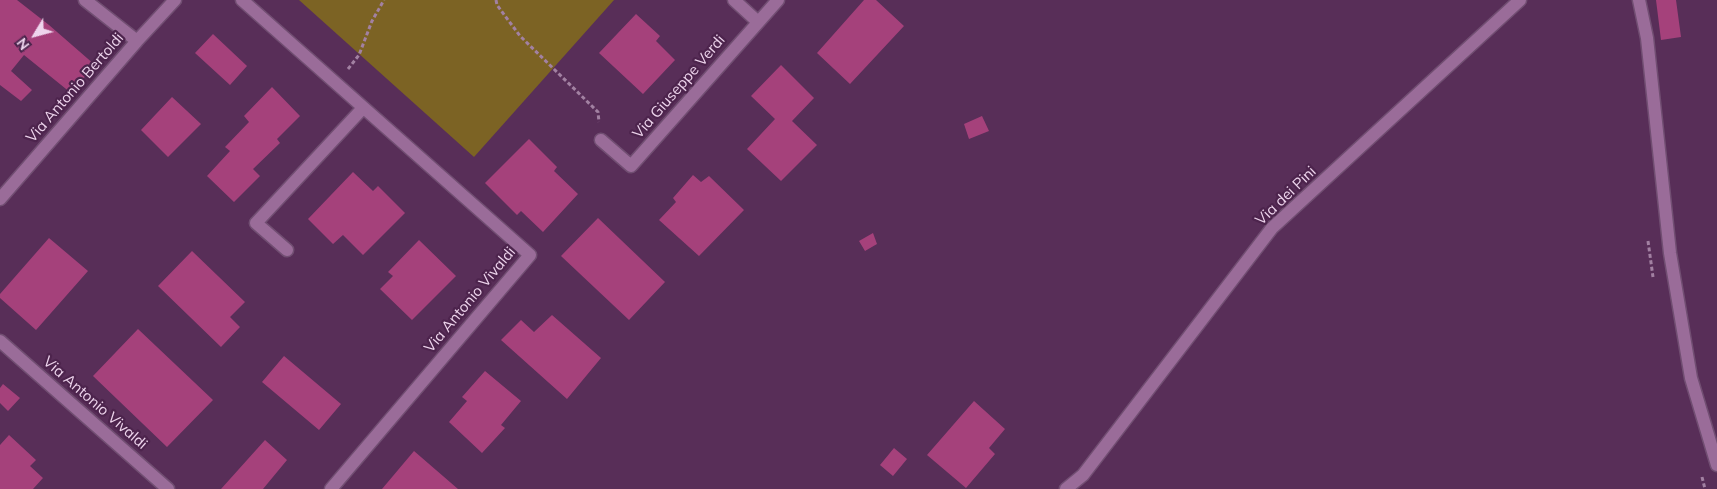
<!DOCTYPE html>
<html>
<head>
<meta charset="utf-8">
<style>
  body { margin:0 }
  #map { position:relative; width:1717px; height:489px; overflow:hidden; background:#582e58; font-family:Mulish,sans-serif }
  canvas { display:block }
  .north { position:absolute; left:10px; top:10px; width:50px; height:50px; -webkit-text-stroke:4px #4d244d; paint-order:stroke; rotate:233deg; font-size:14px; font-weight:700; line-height:20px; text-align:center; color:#eed5ed }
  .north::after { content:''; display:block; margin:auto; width:18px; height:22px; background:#eed5ed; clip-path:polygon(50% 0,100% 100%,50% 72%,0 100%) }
</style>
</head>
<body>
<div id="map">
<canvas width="1717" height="489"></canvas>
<div class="north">N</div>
</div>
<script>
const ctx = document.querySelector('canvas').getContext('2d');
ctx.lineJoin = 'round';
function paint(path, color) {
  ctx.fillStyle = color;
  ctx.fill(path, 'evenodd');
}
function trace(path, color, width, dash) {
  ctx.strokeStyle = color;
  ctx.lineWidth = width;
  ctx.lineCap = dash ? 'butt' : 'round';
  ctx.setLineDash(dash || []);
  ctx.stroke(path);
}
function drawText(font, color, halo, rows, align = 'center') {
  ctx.font = font + ' Mulish,sans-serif';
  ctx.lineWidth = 4.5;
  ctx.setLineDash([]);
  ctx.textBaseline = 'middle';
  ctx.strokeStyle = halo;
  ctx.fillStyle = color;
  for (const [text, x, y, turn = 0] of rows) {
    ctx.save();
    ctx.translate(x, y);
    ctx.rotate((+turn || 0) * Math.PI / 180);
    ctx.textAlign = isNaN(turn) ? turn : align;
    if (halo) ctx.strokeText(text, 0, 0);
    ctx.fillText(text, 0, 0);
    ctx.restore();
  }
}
paint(new Path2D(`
  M299 0H614L474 157Z`), '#7c6324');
paint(new Path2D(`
  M0 0H17L49 25 95 65 71 93 24 55 11 71 32 90 21 101 0 85Z
  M864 0H876L904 26 850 84 817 53Z
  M1656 0H1676L1681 37 1661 40Z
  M636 14 660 36 656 41 675 60 643 94 599 53Z
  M213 34 247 66 230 85 195 53Z
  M781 65 814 98 792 121 817 145 781 181 747 149 775 119 751 96Z
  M272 87 300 116 277 139 280 143 253 169 260 176 234 202 207 176 230 151 225 147 249 122 244 116Z
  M172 97 201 124 168 157 141 130Z
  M982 116 989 131 969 139 964 124Z
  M529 139 557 167 554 171 578 194 543 232 521 211 517 215 485 183Z
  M353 172 373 191 378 186 405 213 363 255 343 235 333 244 308 219Z
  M693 175 701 182 709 176 744 210 699 256 659 220 676 202 673 198Z
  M598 218 665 282 629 320 561 256Z
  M873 233 877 244 865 251 859 241Z
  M49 238 88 271 36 330 0 298V294Z
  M419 240 456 276 412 320 380 289 393 276 388 272Z
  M192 251 245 302 230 317 240 327 221 347 158 286Z
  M552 315 601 358 567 399 501 340 521 320 534 332Z
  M138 329 213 400 167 447 93 376Z
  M284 356 341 404 319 430 262 382Z
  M485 371 521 401 501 425 505 428 482 453 449 422 467 401 462 397Z
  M3 384 20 398 8 411 0 403V388Z
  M974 401 1005 429 989 448 995 454 966 488 927 455Z
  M9 435 36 460 30 466 43 478 33 489H0V445Z
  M265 440 287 460 263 489H221Z
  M894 448 907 459 893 476 880 465Z
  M414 451 458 489H382Z`), '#a5417b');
const minor = new Path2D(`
  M85 0 137 41
  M242 0 530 255 331 489
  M734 0 758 22
  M1639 0 1647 38 1670 253 1691 378 1717 465
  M601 140 631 166 778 0
  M0 199 137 41 175 0
  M287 250 256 223 363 108
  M0 341 168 489
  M1066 489 1083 475 1272 228 1520 0`);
trace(minor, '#714e72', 15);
trace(new Path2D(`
  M496 0 497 5 520 36 598 112 599 122
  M348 69 359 55 372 21 384 0
  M1648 241 1653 277
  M1702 477 1705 489`), '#a281a2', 3, [4, 2.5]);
trace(minor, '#9a6c99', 12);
drawText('15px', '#eed5ed', '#4d244d', [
  ["Via Giuseppe Verdi",679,87,-49],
  ["Via Antonio Bertoldi",75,88,-49],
  ["Via dei Pini",1286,196,-44],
  ["Via Antonio Vivaldi",470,300,-50],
  ["Via Antonio Vivaldi",95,403,41]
]);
</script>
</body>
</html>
